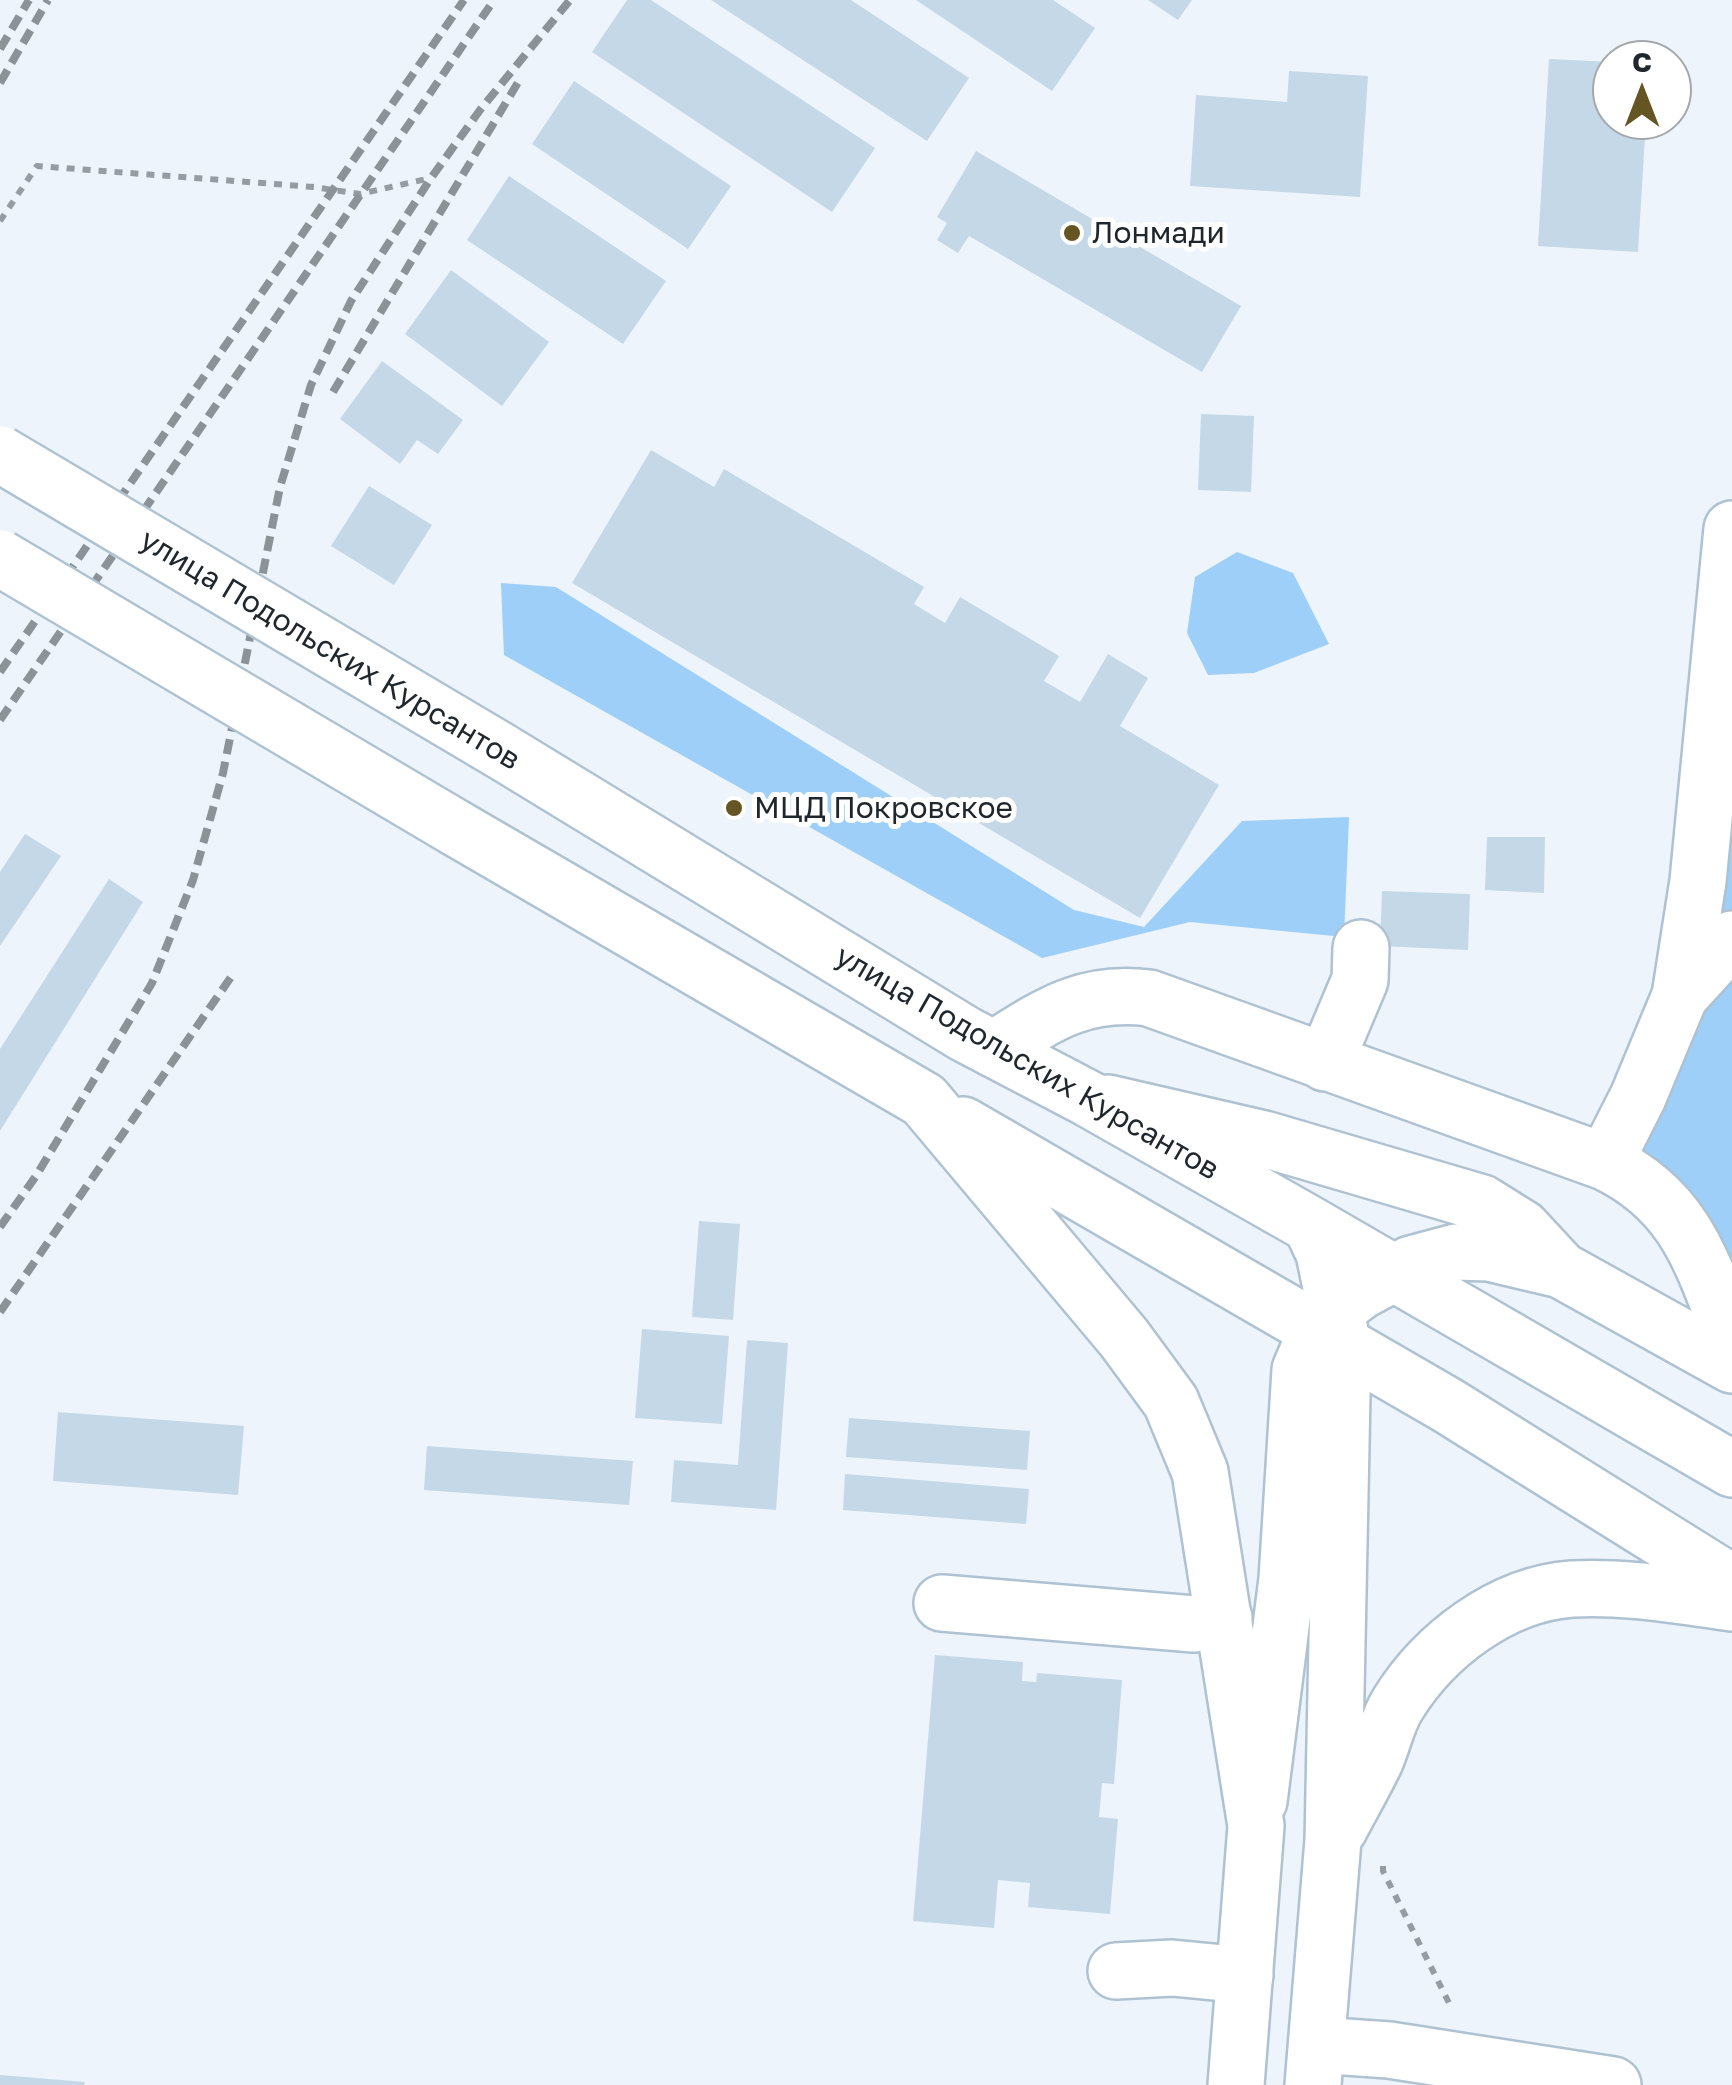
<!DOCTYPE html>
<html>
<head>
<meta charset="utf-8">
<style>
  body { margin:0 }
  #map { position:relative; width:1732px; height:2085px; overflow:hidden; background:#edf4fb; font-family:"Golos Text",sans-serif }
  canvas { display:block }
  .north { position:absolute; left:1592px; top:40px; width:100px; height:100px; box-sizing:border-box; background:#fff; border:2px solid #a5a8ab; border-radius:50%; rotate:0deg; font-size:28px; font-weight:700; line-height:40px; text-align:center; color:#1f262c }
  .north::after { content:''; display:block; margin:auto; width:35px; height:45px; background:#645522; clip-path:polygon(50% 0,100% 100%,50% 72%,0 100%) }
</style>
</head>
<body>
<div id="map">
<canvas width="1732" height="2085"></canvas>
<div class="north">С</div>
</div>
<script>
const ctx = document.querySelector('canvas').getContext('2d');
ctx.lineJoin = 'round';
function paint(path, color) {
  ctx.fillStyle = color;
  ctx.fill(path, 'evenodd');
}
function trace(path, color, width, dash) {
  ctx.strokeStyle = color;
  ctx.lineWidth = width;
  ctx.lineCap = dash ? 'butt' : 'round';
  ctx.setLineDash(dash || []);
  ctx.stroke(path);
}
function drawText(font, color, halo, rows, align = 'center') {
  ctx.font = font + ' "Golos Text",sans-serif';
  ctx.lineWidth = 10;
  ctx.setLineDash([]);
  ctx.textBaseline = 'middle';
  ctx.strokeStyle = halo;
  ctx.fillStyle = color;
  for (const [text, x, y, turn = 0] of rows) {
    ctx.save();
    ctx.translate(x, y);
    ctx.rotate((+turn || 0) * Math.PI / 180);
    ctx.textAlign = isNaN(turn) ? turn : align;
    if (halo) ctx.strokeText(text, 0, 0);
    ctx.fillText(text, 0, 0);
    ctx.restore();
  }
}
paint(new Path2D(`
  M1237 552 1293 573 1329 644 1254 673 1208 675 1187 633 1195 577Z
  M501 583 556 587 1074 910 1144 927 1242 821 1349 817 1344 937 1190 922 1042 958 504 655Z
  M1732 797V1275L1630 1153 1717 957Z`), '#9dcff8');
paint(new Path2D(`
  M627 0H651L875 148 832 212 592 52Z
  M711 0H851L969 78 927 141Z
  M916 0H1053L1095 28 1052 91Z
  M1148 0H1192L1178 20Z
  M1549 59 1612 62V120H1646L1638 252 1538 246Z
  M1289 71 1368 76 1360 197 1190 186 1196 95 1287 102Z
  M574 81 731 186 688 249 532 144Z
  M976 151 1241 306 1202 372 969 236 958 253 937 240 947 223 937 217Z
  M509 176 666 281 623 344 467 240Z
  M451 270 549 342 502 406 405 334Z
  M382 361 463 420 438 454 417 440 400 464 340 419Z
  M1201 414 1254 416 1251 492 1198 490Z
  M651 450 714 487 724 469 924 587 914 604 945 623 960 597 1059 656 1044 681 1080 702 1108 654 1148 678 1120 726 1219 785 1140 918 572 583Z
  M369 486 432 525 394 585 331 546Z
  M25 834 61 856 0 946V872Z
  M1487 837H1545L1544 893 1485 890Z
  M109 879 143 902 0 1131V1049Z
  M1382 891 1470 894 1468 950 1380 946Z
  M699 1221 740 1224 733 1320 692 1317Z
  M642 1329 729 1336 722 1424 635 1418Z
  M747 1340 788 1343 776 1510 671 1502 674 1460 738 1465Z
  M58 1412 244 1426 238 1495 53 1481Z
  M849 1418 1030 1431 1027 1470 846 1457Z
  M427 1446 633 1461 629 1505 424 1490Z
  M845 1474 1029 1489 1026 1524 843 1510Z
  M935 1655 1023 1662 1022 1681 1036 1682 1037 1673 1122 1680 1114 1784 1102 1783 1099 1817 1118 1819 1110 1914 1028 1907 1030 1883 998 1880 994 1928 913 1921Z
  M0 2075 85 2082 84 2085H0Z`), '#c4d8e8');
const minor = new Path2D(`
  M1680 996 1732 939
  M994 1049C1048 1015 1083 990 1149 998L1605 1162C1686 1201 1702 1262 1732 1340
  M1325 1063 1360 980 1361 948
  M1108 1103 1264 1139 1482 1203 1522 1228 1561 1270
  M1605 1162 1638 1097 1680 996 1698 881 1732 529
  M942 1603 1194 1624 1224 1618
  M1259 1801 1287 1579 1300 1370 1316 1332 1337 1309 1361 1291 1411 1264 1456 1252 1489 1253 1561 1270 1732 1365
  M1116 1971 1172 1968 1245 1975
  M1317 2045 1389 2050 1613 2085`);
const major = new Path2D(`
  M501 751 965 1034 1089 1099 1311 1225 1732 1469
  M456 828 924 1100 1124 1338 1171 1402 1200 1472 1256 1826 1236 2085
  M963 1125 1447 1405 1732 1583
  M1311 1225 1324 1253 1343 1346 1333 1840 1313 2085
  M1339 1829C1351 1806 1364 1784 1375 1761 1383 1743 1387 1721 1398 1704 1434 1646 1501 1594 1572 1589 1626 1586 1679 1596 1732 1603`);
trace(minor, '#afc2d2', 60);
trace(major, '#afc2d2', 60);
trace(new Path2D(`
  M0 221 37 166 314 187 360 194 431 178
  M1383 1866V1871L1452 2009`), '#959ca2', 6, [8, 8]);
trace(minor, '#fff', 55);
trace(major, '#fff', 55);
trace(new Path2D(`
  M0 49 29 0
  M0 83 48 0
  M333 392 520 79
  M0 672 464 0
  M0 720 494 0
  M0 1227 36 1176 152 983 193 880 223 773 280 487 311 385 351 301 431 178 480 110 570 0
  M0 1312 231 977`), '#8b9298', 8, [15, 8]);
const majorBridge = new Path2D(`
  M0 454 501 751
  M0 558 456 828`);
trace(majorBridge, '#afc2d2', 60, []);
trace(majorBridge, '#fff', 55);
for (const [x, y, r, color] of [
  [1072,233,10,"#645522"],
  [734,808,10,"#645522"]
]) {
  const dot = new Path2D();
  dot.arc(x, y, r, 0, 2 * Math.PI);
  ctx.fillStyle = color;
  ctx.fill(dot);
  trace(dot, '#fff', 4);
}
drawText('30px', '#1f262c', '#fff', [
  ["Лонмади",1092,233],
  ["МЦД Покровское",754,808]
], 'left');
drawText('30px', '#1f262c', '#fff', [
  ["улица Подольских Курсантов",330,650,31],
  ["улица Подольских Курсантов",1027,1063,30]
]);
</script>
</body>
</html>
